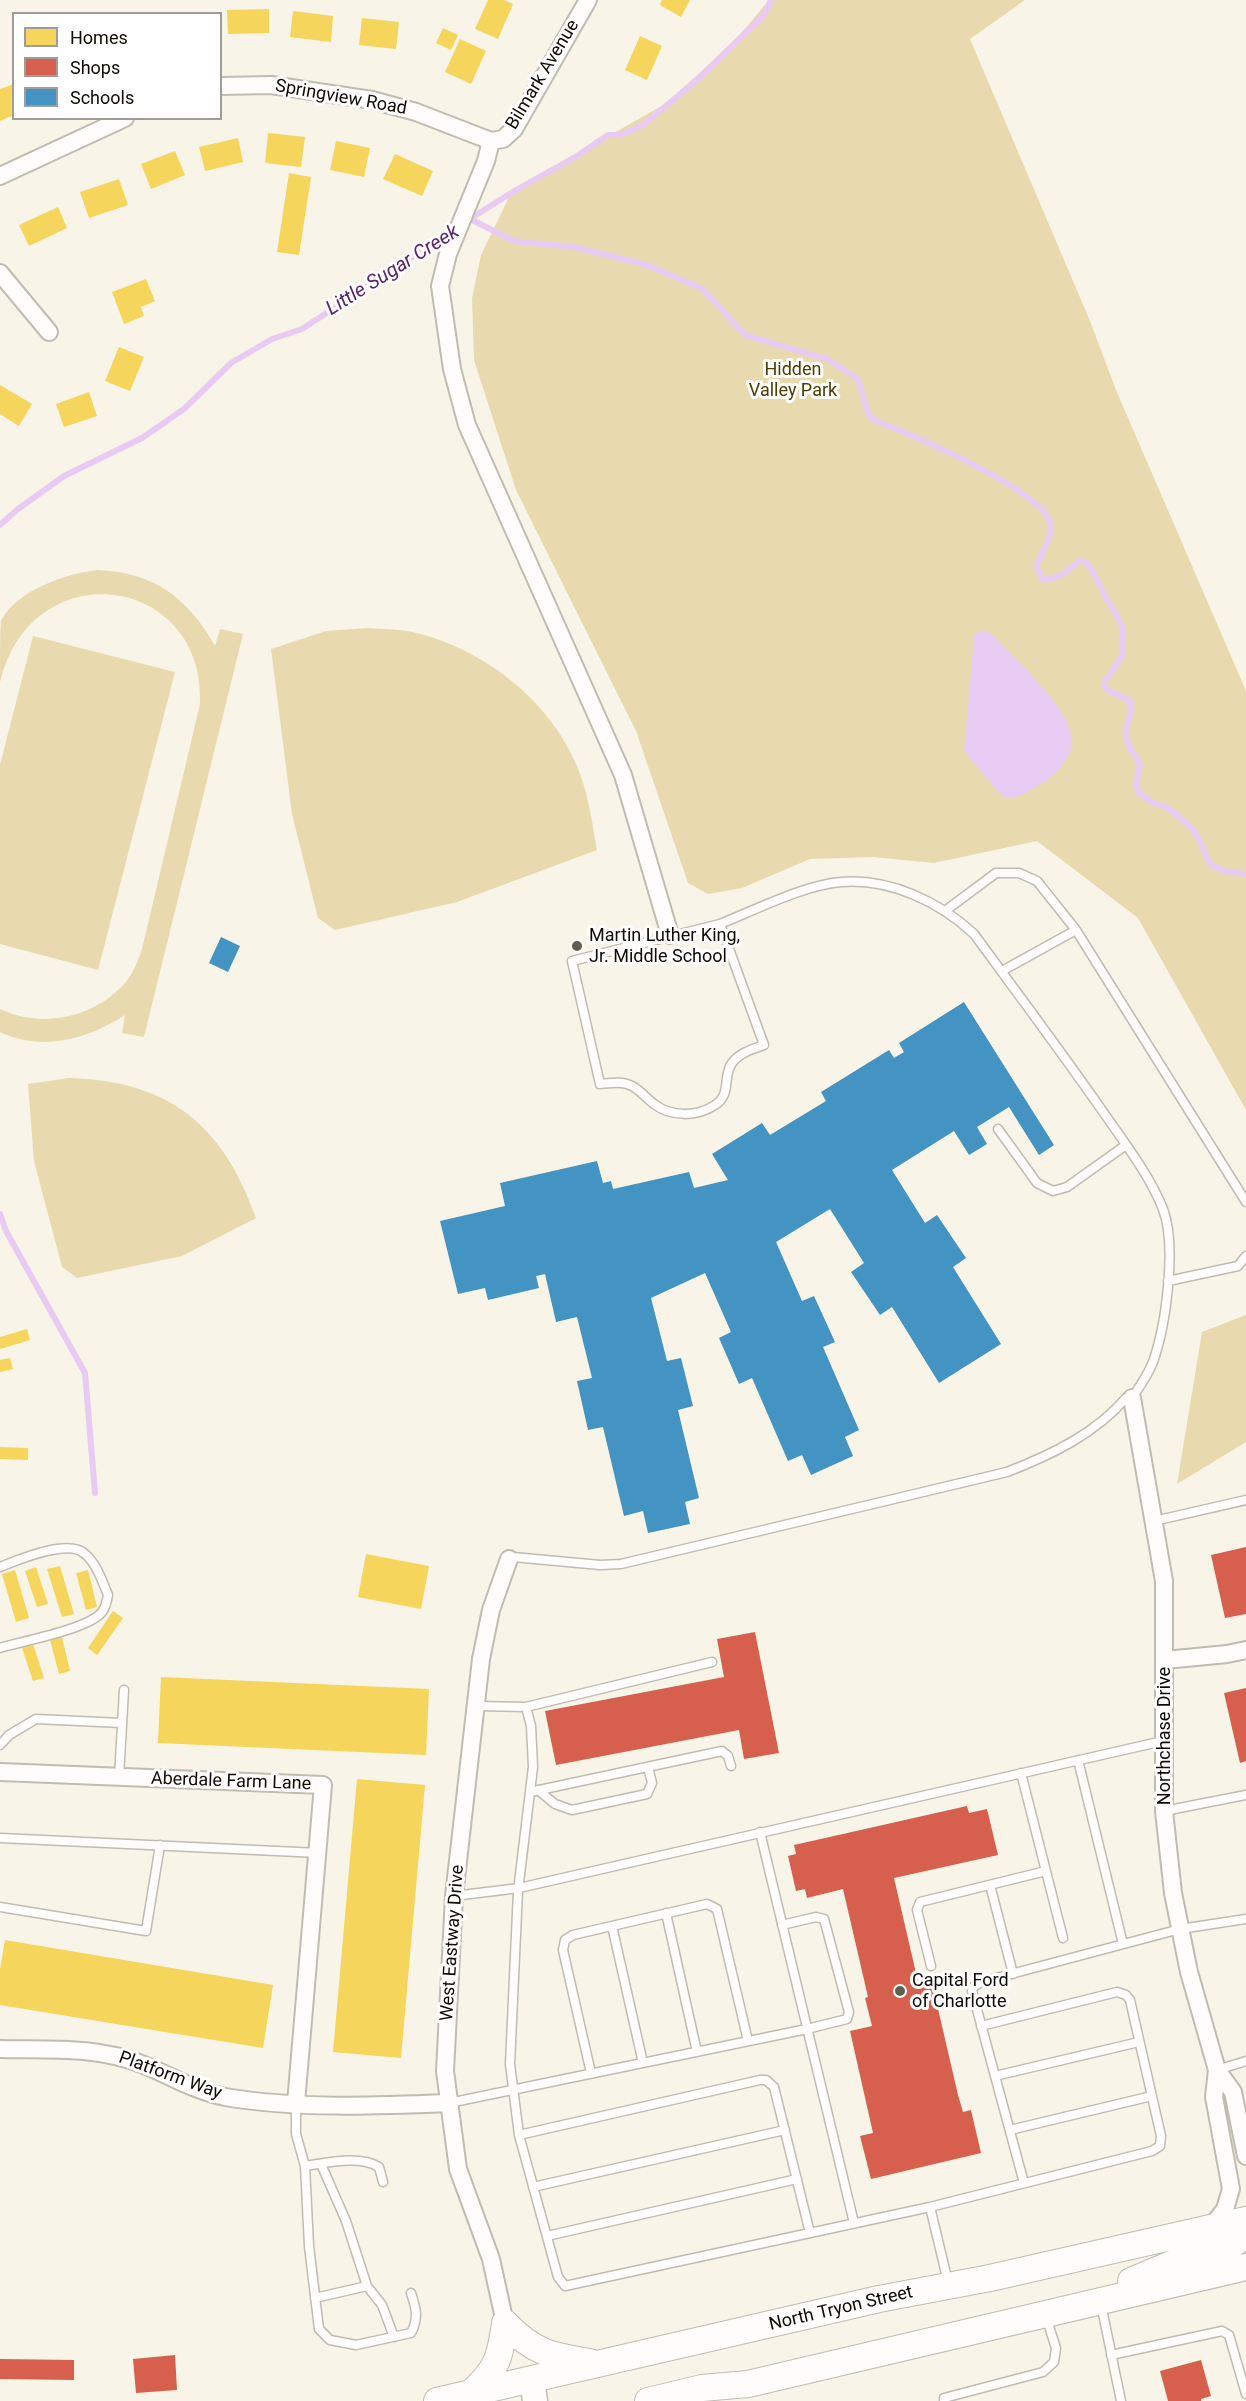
<!DOCTYPE html>
<html>
<head>
<meta charset="utf-8">
<style>
  body { margin:0 }
  #map { position:relative; width:1246px; height:2401px; overflow:hidden; background:#f8f4e8; font-family:Roboto,sans-serif }
  canvas { display:block }
  .legend { position:absolute; left:12px; top:12px; width:210px; height:108px; box-sizing:border-box; background:#fff; border:2px solid #9f9d9a; margin:0; padding:8px 10px; list-style:none; font-size:18px; color:#0f0b02 }
  .legend li { display:flex; align-items:center; gap:12px; height:30px }
  .legend b { width:30px; border:2px solid #9f9d9a }
</style>
</head>
<body>
<div id="map">
<canvas width="1246" height="2401"></canvas>
<ul class="legend">
<li><b style="height:16px;background:#f6d55c"></b>Homes</li>
<li><b style="height:16px;background:#d6604d"></b>Shops</li>
<li><b style="height:16px;background:#4393c3"></b>Schools</li>
</ul>
</div>
<script>
const ctx = document.querySelector('canvas').getContext('2d');
ctx.lineJoin = 'round';
function paint(path, color) {
  ctx.fillStyle = color;
  ctx.fill(path, 'evenodd');
}
function trace(path, color, width, dash) {
  ctx.strokeStyle = color;
  ctx.lineWidth = width;
  ctx.lineCap = dash ? 'butt' : 'round';
  ctx.setLineDash(dash || []);
  ctx.stroke(path);
}
function drawText(font, color, halo, rows, align = 'center') {
  ctx.font = font + ' Roboto,sans-serif';
  ctx.lineWidth = 6;
  ctx.setLineDash([]);
  ctx.textBaseline = 'middle';
  ctx.strokeStyle = halo;
  ctx.fillStyle = color;
  for (const [text, x, y, turn = 0] of rows) {
    ctx.save();
    ctx.translate(x, y);
    ctx.rotate((+turn || 0) * Math.PI / 180);
    ctx.textAlign = isNaN(turn) ? turn : align;
    if (halo) ctx.strokeText(text, 0, 0);
    ctx.fillText(text, 0, 0);
    ctx.restore();
  }
}
paint(new Path2D(`
  M769 0H1025L970 39 1090 321 1116 390 1246 691V1110L1138 918 1037 841 934 863 873 857 810 859 742 888 708 894 688 883 636 731 516 490 474 360 472 298 481 255 512 191 665 104 734 42Z
  M97 570C154 572 188 598 215 646L220 629 243 634 144 1037 122 1033 125 1015C88 1039 42 1052 0 1032V1009C42 1029 94 1018 125 983 133 974 138 961 142 949L200 704C206 575 32 550 0 682 0 670 0 629 1 621 17 590 65 574 97 570Z
  M367 628C382 629 398 629 413 632 483 649 548 698 577 766 588 792 592 822 597 850L457 902 335 930 318 918 292 814 271 649 326 631Z
  M33 636 175 672 98 970 0 944V765Z
  M69 1078C170 1081 223 1125 256 1218L182 1256 77 1278 62 1267 34 1161 28 1084Z
  M1246 1315V1442L1177 1484 1202 1332Z`), '#e8daae');
paint(new Path2D(`
  M978 632H988L994 636C1016 660 1069 707 1072 739 1074 755 1056 775 1043 783 1030 790 1015 803 1001 795L964 751 974 636Z`), '#e9caf2');
paint(new Path2D(`
  M488 0H504L513 4 498 39 475 29Z
  M662 0H690L681 17 660 5Z
  M269 9V33L228 34 227 10Z
  M293 11 333 16 331 42 290 37Z
  M362 18 399 22 396 49 359 45Z
  M443 28 458 35 451 50 436 43Z
  M640 36 662 46 647 80 625 70Z
  M460 39 486 51 471 84 445 72Z
  M14 84V115L0 121V89Z
  M268 133 305 137 301 167 265 163Z
  M238 138 243 162 205 171 199 147Z
  M336 141 370 148 364 177 330 170Z
  M175 151 185 175 151 189 141 164Z
  M395 154 433 171 422 196 383 179Z
  M289 173 311 177 299 255 277 252Z
  M119 179 128 205 89 218 80 192Z
  M58 207 67 228 29 246 19 225Z
  M146 279 155 301 141 307 144 316 124 324 112 292Z
  M119 347 144 357 130 391 105 381Z
  M0 385 32 404 19 426 0 414Z
  M89 392 97 416 64 427 56 404Z
  M27 1329 30 1340 0 1349V1337Z
  M10 1358 13 1369 0 1372V1360Z
  M0 1447 28 1448V1460L0 1459Z
  M366 1554 429 1566 421 1609 358 1597Z
  M60 1566 74 1614 62 1617 47 1569Z
  M36 1567 48 1604 37 1607 25 1571Z
  M15 1570 29 1618 16 1622 2 1574Z
  M88 1570 97 1607 86 1610 76 1573Z
  M113 1611 123 1618 97 1655 88 1648Z
  M61 1633 70 1671 59 1674 49 1636Z
  M32 1641 44 1678 33 1681 21 1645Z
  M161 1677 429 1689 426 1755 158 1743Z
  M357 1779 425 1785 401 2058 333 2052Z
  M5 1940 273 1985 263 2048 0 2005V1969Z`), '#f6d55c');
paint(new Path2D(`
  M1246 1547V1614L1225 1618 1211 1555Z
  M755 1632 779 1753 744 1759 739 1730 556 1765 545 1711 724 1677 717 1639Z
  M1246 1688V1761L1240 1763 1224 1693Z
  M967 1806 969 1813 987 1809 998 1855 894 1878 919 1986 932 1983 958 2095 963 2112 971 2110 981 2153 871 2179 860 2136 873 2133 850 2031 872 2026 865 1998 868 1997 843 1889 807 1898 805 1889 796 1891 788 1856 796 1854 794 1845Z
  M175 2355 177 2390 136 2393 133 2359Z
  M0 2359 74 2360V2380L0 2379Z
  M1201 2360 1211 2396 1201 2399V2401H1168L1160 2371Z`), '#d6604d');
paint(new Path2D(`
  M221 937 240 946 228 972 209 963Z
  M964 1002 1054 1145 1039 1155 1009 1107 977 1127 987 1144 969 1155 954 1131 892 1170 925 1223 937 1215 966 1258 953 1267 1001 1344 939 1383 892 1307 880 1315 851 1272 864 1263 830 1209 776 1242 802 1301 814 1296 835 1342 823 1347 859 1430 845 1437 853 1456 811 1475 802 1455 788 1461 752 1378 739 1384 719 1338 731 1332 705 1273 651 1298 667 1361 681 1358 693 1406 678 1410 699 1498 685 1502 690 1524 648 1533 643 1511 624 1516 603 1427 588 1430 577 1381 592 1378 577 1317 556 1322 545 1274 536 1276 539 1288 488 1300 485 1288 458 1294 440 1221 505 1206 500 1183 597 1161 603 1183 611 1181 613 1189 689 1172 694 1188 728 1180 712 1154 762 1123 770 1135 826 1101 821 1092 889 1050 894 1058 904 1052 899 1043Z`), '#4393c3');
trace(new Path2D(`
  M470 219 514 241 574 247 647 265 703 289 745 335 827 359 858 379 868 414 874 420C906 432 1043 490 1050 523 1053 535 1041 555 1036 566L1043 580 1060 576 1079 561 1086 562C1095 573 1099 584 1105 596 1110 606 1119 616 1122 627 1124 636 1121 645 1123 655L1104 682 1106 689 1130 701C1133 715 1128 716 1126 728 1124 742 1132 752 1140 763L1136 785 1139 793 1153 803 1166 807 1182 819 1197 835 1210 864 1224 871 1246 874
  M468 220 516 190 577 156 608 135H620L643 125 696 81 764 15 771 0
  M0 525 18 509 64 476 142 438 184 409 231 363 272 339 302 329 452 231
  M0 1214 6 1231 85 1373 95 1493`), '#e9caf2', 6);
const lane = new Path2D(`
  M945 911 996 873H1019L1037 881 1076 930 1002 971
  M720 924 764 1045C753 1049 739 1053 732 1063 722 1077 732 1094 715 1105 697 1117 671 1117 654 1104 647 1099 640 1090 632 1086 622 1081 611 1083 600 1084L572 961Z
  M1076 930 1246 1202
  M998 1129 1037 1183 1053 1191 1067 1187 1126 1145
  M1168 1281 1238 1266 1246 1256
  M1154 1521 1246 1500
  M509 1559 513 1557 600 1565 621 1564 1007 1472C1051 1455 1095 1434 1126 1398H1132C1140 1386 1148 1375 1153 1362 1166 1325 1177 1246 1163 1209 1150 1176 1126 1145 1106 1116 1063 1054 1018 994 974 934 940 902 890 878 841 882 804 885 755 910 720 924
  M0 1567C18 1560 69 1538 85 1554 97 1564 102 1581 108 1595 107 1601 106 1607 102 1612 89 1629 23 1641 0 1648
  M476 1706 526 1707 712 1662
  M526 1707 531 1726 533 1767 518 1891 510 2064 519 2135 558 2277 565 2286 930 2207 1152 2151 1160 2146 1161 2136 1130 2000 1126 1995 1117 1992 981 2026
  M0 1745 9 1735 36 1719 122 1723
  M1078 1760 1123 1944
  M1021 1773 1063 1938
  M119 1777 124 1690
  M538 1790 555 1804 572 1810 647 1794 652 1783 648 1767
  M530 1792 722 1751 728 1756 731 1766
  M1164 1811 1246 1795
  M760 1832 854 2223
  M0 1838 319 1853
  M990 1885 1013 1974
  M454 1896 519 1888 1163 1741
  M0 1907 146 1931 160 1845
  M666 1913 697 2052
  M612 1926 643 2063
  M931 1966 917 1910 920 1902 1046 1871
  M1217 2070 1246 2061
  M591 2073 563 1950 565 1940 573 1935 707 1904 717 1909 748 2041
  M995 2076 1139 2042
  M449 2103 807 2029 847 2019 849 2012 824 1919 816 1917 782 1925
  M296 2104V2134L305 2166 309 2246 319 2329 330 2340 356 2345 411 2333C419 2318 416 2308 411 2293
  M1010 2130 1152 2096
  M519 2135 760 2080H766L774 2087 810 2233
  M321 2164 346 2221 367 2286 382 2305 394 2337
  M305 2166C327 2163 359 2155 379 2167L383 2182
  M1024 2183 972 1991 973 1987 981 1982 1180 1929 1246 1919
  M533 2187 785 2130
  M930 2207 948 2282
  M547 2236 797 2179
  M315 2298 367 2286
  M1101 2304 1121 2401
  M1111 2355 1222 2331 1229 2335 1246 2394
  M944 2401V2398L1043 2372 1054 2362 1056 2348 1046 2317`);
const street = new Path2D(`
  M220 86 271 85 372 100 416 112 491 141 503 139 514 129 588 0
  M491 141 486 161 448 254 440 286 452 369 467 425 623 775 670 935
  M0 176 125 118
  M0 273 49 332
  M1132 1398 1164 1581V1811L1173 1893 1189 1972 1217 2070 1233 2092 1246 2156
  M1165 1660 1227 1654 1246 1650
  M0 1772 323 1785 296 2103
  M0 2049C49 2050 98 2046 144 2065 171 2076 195 2091 225 2097 296 2109 376 2106 448 2103
  M1212 2226 1225 2209 1231 2189 1214 2097 1217 2070
  M505 2323 491 2259 458 2169 445 2071 454 1896 481 1659 491 1610 509 1559`);
const secondary = new Path2D(`
  M532 2380 535 2401`);
const primary = new Path2D(`
  M1131 2281 1188 2257 1233 2244 1246 2234
  M505 2323C534 2353 551 2356 590 2362
  M470 2394C497 2369 500 2359 505 2323
  M437 2401 879 2299 990 2278 1246 2220
  M648 2401 702 2388 748 2384 1246 2267`);
trace(lane, '#c0bcb0', 11);
trace(street, '#c0bcb0', 20);
trace(secondary, '#c0bcb0', 27);
trace(primary, '#c0bcb0', 28);
trace(lane, '#fefdfc', 8);
trace(street, '#fefdfc', 16);
trace(secondary, '#fefdfc', 24);
trace(primary, '#fefdfc', 26);
for (const [x, y, r, color] of [
  [577,946,6,"#615d52"],
  [900,1991,6,"#615d52"]
]) {
  const dot = new Path2D();
  dot.arc(x, y, r, 0, 2 * Math.PI);
  ctx.fillStyle = color;
  ctx.fill(dot);
  trace(dot, '#fff', 2);
}
drawText('18px', '#0f0b02', '#fff', [
  ["Bilmark Avenue",543,75,-59],
  ["Springview Road",341,98,10],
  ["Northchase Drive",1165,1736,-90],
  ["Aberdale Farm Lane",231,1782,2],
  ["West Eastway Drive",453,1943,-86],
  ["Platform Way",170,2076,20],
  ["North Tryon Street",841,2309,-13]
]);
drawText('18px', '#4d3d00', '#fff', [
  ["Hidden",793,370],
  ["Valley Park",793,391]
]);
drawText('18px', '#0f0b02', '#fff', [
  ["Martin Luther King,",589,936],
  ["Jr. Middle School",589,957],
  ["Capital Ford",912,1981],
  ["of Charlotte",912,2002]
], 'left');
drawText('italic 20px', '#58246c', '#fff', [
  ["Little Sugar Creek",393,271,-32]
]);
</script>
</body>
</html>
